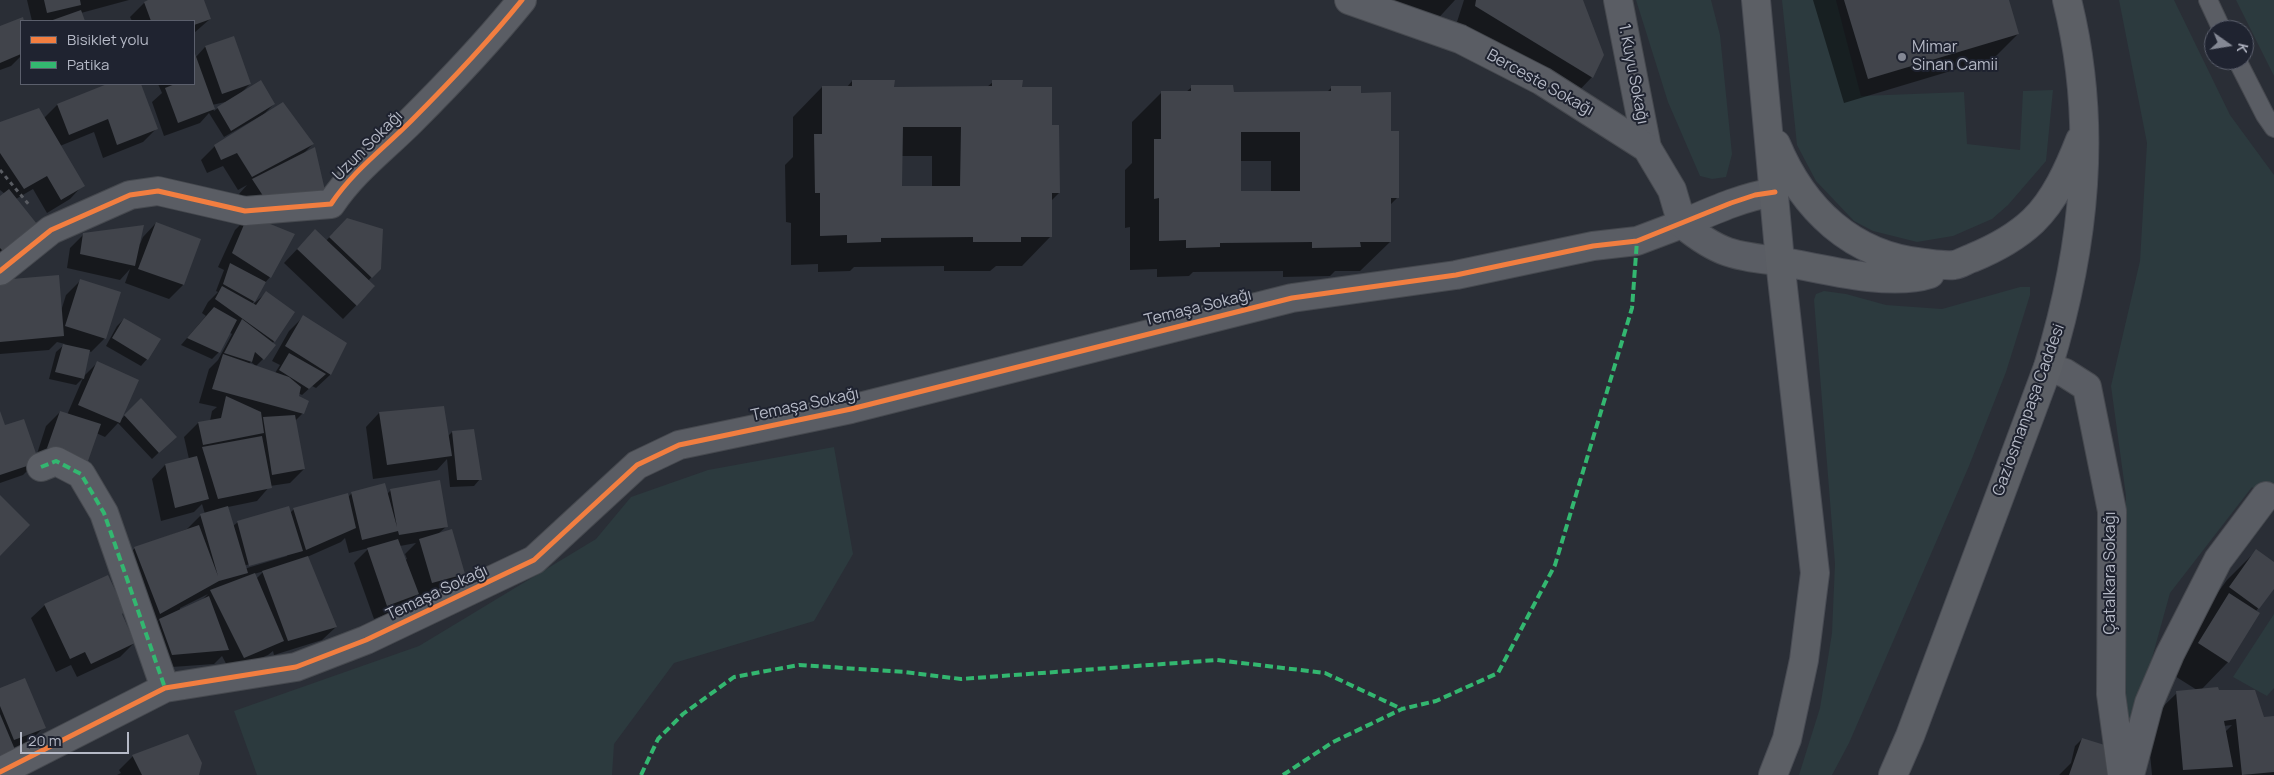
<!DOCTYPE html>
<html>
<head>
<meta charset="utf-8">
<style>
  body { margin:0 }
  #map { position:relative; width:2274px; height:775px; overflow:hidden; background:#2a2e36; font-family:Manrope,sans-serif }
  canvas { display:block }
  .legend { position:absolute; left:20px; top:20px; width:175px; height:65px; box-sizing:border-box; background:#1f2330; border:1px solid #5b5f6c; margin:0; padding:6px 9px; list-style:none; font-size:15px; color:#b5b9c6 }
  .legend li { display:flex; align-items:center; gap:10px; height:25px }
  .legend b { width:25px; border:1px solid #5b5f6c }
  .north { position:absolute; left:2204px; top:20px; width:50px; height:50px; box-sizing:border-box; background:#1f2330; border:1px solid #5b5f6c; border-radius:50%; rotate:103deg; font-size:14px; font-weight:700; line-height:20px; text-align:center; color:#b5b9c6 }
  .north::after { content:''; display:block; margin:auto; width:18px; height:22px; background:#848894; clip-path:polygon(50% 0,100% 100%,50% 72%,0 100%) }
  .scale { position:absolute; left:20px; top:732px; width:109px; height:22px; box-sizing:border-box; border:2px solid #b5b9c6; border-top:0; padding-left:6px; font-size:15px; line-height:18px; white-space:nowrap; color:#b5b9c6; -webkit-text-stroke:4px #1f2330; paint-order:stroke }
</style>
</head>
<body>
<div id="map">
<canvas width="2274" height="775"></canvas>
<ul class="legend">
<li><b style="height:6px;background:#f27e40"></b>Bisiklet yolu</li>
<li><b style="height:6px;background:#33b770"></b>Patika</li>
</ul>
<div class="north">K</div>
<div class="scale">20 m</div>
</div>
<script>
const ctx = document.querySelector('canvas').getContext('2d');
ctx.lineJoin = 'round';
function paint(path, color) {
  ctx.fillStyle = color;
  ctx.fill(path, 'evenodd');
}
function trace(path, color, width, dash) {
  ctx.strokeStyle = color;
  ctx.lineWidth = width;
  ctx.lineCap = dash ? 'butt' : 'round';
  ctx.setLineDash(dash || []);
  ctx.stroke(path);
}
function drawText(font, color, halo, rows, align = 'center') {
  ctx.font = font + ' Manrope,sans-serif';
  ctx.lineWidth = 4;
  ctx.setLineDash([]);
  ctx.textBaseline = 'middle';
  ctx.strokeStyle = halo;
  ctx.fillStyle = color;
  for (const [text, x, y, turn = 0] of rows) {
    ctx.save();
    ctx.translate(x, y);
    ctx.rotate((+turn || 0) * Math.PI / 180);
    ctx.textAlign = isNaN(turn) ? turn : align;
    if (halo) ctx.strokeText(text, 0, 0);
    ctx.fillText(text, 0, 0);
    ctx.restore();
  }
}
paint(new Path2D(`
  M1636 0H1711L1720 35 1732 154 1726 177 1712 179 1700 176 1668 102Z
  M1782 0H1836L1861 96 1964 92 1967 144 2020 150 2023 91 2053 90 2046 161 2008 205 1992 219 1953 236 1917 242 1873 231 1854 221 1816 181 1797 145Z
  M2119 0H2174L2230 115 2274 175V508L2252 487 2170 593 2129 741 2123 695 2121 604 2126 496 2111 386 2140 261 2147 143Z
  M2236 0H2274V76Z
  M2020 287H2030V295L2006 372 1969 466 1849 743 1832 775H1799L1820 708 1832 633 1835 564 1814 300 1816 294 1824 291 1846 294 1886 305 1942 309Z
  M834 447 853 554 814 621 674 663 614 744 612 775H257L234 711 419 646 596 539 631 497 708 470Z
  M2274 614V688L2267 696 2233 677Z`), '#2c3a3e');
paint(new Path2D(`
  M27 0H129L81 13 84 21H32Z
  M151 0H202L210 19 194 33V21H132L130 17 144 3Z
  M1375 0H1455L1433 24Z
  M1464 0H1582L1592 77 1573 97 1456 25Z
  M1813 0H2008L2018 34 1994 58 1844 103Z
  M22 19 21 56 11 66 0 70V27Z
  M233 37 250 84 241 93 274 104 264 114 224 137 209 113 200 123 164 136 152 102 162 93 158 84H176L178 89H180L179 84H194V54L195 58 205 47ZM230 101 218 108 214 111 212 105Z
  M852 81 893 88 987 87 993 82 1021 89 1051 127 1059 193 1051 201V236L1022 266H996L990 271H944V266L854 267 850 271 818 272V264L791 265V223L786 222 785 165 793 157V117L822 87H847ZM901 156H932V187H901Z
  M111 84H139L157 128 143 142 103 158 94 132 60 146 83 185 70 199 47 213 33 189 16 199 21 238 0 255V198L5 194 0 190V124L44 118 57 105Z
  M1192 87 1232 93H1326L1332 87 1360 94 1389 132 1397 198 1390 205V242L1360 271H1335L1330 276 1283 277V271L1193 272 1189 276 1157 277V269L1130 270V227L1125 228V170L1132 163V122L1162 92H1186ZM1240 161H1271V192H1240Z
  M313 144 303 154 255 218 239 194 247 185 238 190 223 166 207 173 201 160 215 146Z
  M249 216 270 277 264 284 251 306 266 293 274 341 263 359 256 366 251 362 249 364 275 373 280 365 272 361 289 331 303 317 345 344 330 375 316 388 312 386 302 395 298 393 303 413 295 421 304 469 290 483 270 486 257 501 228 507 233 526 238 522 290 513 294 509 348 497 352 493 387 494 391 490 447 526 438 534 464 573 450 587 418 596V594L404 607 374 619 354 563 369 548 349 553 345 538 341 542 307 557 336 627 322 640 274 655 273 651 268 655 230 671 222 656 214 664 158 668 146 634 159 620 146 627 121 562 135 548 187 529 201 515 205 514 202 504 194 512 161 521 152 479 165 465 189 459 184 437 198 423 210 421 212 411 217 407 199 403 209 369 218 360 232 334 229 332 219 352 212 359 181 345 206 316 202 313 208 302 218 292 216 291 224 270 218 267 235 230ZM416 543 405 554 407 559 405 560 400 546ZM287 554V556L244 569 243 566ZM264 571 256 579 254 574ZM208 594 201 601 180 610V608Z
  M156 223 200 239 183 285 169 299 125 283 130 269 120 280 67 268 70 248 84 234 140 244 143 237Z
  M333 233 380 268 368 281 374 287 343 319 284 263 301 245 326 241Z
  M80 281 105 338 91 352 89 351 83 377 97 363 119 421 141 400 175 437 152 459 118 423 105 437 96 433 87 461 73 475 36 462 23 475 0 483V414L4 426 36 457 46 426 60 412 67 415 83 378 76 385 49 379 56 352 65 344 57 342 49 350 0 354V282L61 311 66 295Z
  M124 319 147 359 141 366 106 346 117 326Z
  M379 413 447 437 452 432 480 479 474 486 450 487 447 459 437 470 373 479 366 427Z
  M2256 551 2274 564V587L2256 611 2228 662 2201 690 2218 692 2262 716 2274 731V775H2152L2147 722 2177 693 2197 690 2170 673 2204 620 2200 617 2227 580ZM2232 725 2225 732 2224 726Z
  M45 605 121 614 134 643 120 657 77 677 71 665 56 672 31 618Z
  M0 689 44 727 30 741 13 748 0 766Z
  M2082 739 2111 775H2059L2071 763 2075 746Z
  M133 756 198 775H117L121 773 119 770Z`), '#0007');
paint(new Path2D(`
  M44 0H80L81 5 47 13Z
  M148 0H204L211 19 194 25V21H151L144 2Z
  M1476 0H1583L1604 55 1593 78 1475 6Z
  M1844 0H2009L2019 34 1868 79Z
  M81 10 85 21H50Z
  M23 17 24 21H21V54L0 63V26Z
  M234 36 251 84 222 94 205 46Z
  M194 51 215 109 178 123 165 88 175 84H194Z
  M261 80 275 104 231 131 217 107Z
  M852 80H895L894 87 992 86V80H1023L1022 87H1052V125H1059L1060 193H1052V237H1021V242H973V237L881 238V242L847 243V235L820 236V193H815L814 134H822V86H852ZM903 127H961L960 186H902Z
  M107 84H141L158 129 117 145 108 119 69 135 57 104Z
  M1191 85H1233L1234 92 1331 91V86H1361V93L1391 92V131H1399V198H1391V242H1360L1361 247 1312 248V242L1220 243V247L1186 248V240L1159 241V198L1154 199V139H1161V91H1191ZM1241 132H1300V191H1241Z
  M283 102 314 144 252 177 237 153 221 160 214 145Z
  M39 108 85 186 61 200 47 176 24 189 0 153V122Z
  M315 147 327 199 269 205 252 179Z
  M9 189 37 224 3 251 0 248V196Z
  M248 215 295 234 271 278 232 253Z
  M347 218 383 229 381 269 372 278 329 237Z
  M156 222 201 239 184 285 138 269Z
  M144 225 135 266 80 254 83 233Z
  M315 229 375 286 357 306 297 249Z
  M230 263 266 282 255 302 223 284Z
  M59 275 64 336 0 342V280Z
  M80 279 121 292 106 339 65 326Z
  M222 286 256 305 266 291 295 312 275 342 215 299Z
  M214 307 237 320 220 353 187 338Z
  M303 315 347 343 331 375 285 346Z
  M124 318 161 339 148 360 112 338Z
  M242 319 276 345 264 360 255 352 252 362 224 353Z
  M63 344 90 350 84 379 55 372Z
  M289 353 326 374 309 389 279 370Z
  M223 354 289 377 301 387 299 396 309 401 304 414 212 389Z
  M97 361 139 380 120 423 78 405Z
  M226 396 261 412 264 433 203 445 198 422 221 418Z
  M141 398 177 437 159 453 124 415Z
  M444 406 452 456 387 465 379 412Z
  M0 411 5 425 24 419 39 462 0 475Z
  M60 411 101 424 88 461 47 448Z
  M295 415 305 469 272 475 263 417Z
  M474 429 482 480H457L452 431Z
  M262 436 272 488 218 499 202 447Z
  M197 456 209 499 175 508 165 464Z
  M440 480 448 527 399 535 398 531 362 540 351 492 385 483 397 527 390 489Z
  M348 493 356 528 306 550 293 508Z
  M0 495 30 525 0 556Z
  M228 506 248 573 219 581 160 614 134 547 199 525 218 576 200 514Z
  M289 506 303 551 249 566 237 521Z
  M452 529 465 574 432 583 419 539Z
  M398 539 419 594 387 606 367 548Z
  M2256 549 2274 562V589L2259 609 2229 587Z
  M308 556 337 627 288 641 262 571Z
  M255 573 284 641 244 658 210 590Z
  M108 575 125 611 122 614 135 643 91 664 85 652 70 659 44 604Z
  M2229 593 2260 613 2229 663 2198 643Z
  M209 596 229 650 172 655 159 619Z
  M25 678 46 728 14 740 0 706V688Z
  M2218 687 2219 690H2255L2264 717 2274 716V772L2242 775 2236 719 2224 721 2233 767 2183 770 2176 691Z
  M0 714 16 752 0 759Z
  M188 734 202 763 199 775H142L132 755Z
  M2082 738 2111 747 2113 775H2069Z`), '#41444b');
const service = new Path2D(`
  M2208 0 2222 30
  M2237 60 2265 115 2274 128`);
const minor = new Path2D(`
  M1618 0 1647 148
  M0 271 51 230 130 195 158 191 245 211 331 204C353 171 383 149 411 121 449 83 488 42 522 0
  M2048 367 2065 373 2087 387 2112 511 2111 694 2122 775
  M41 467 56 461 81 474 104 513 165 688
  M0 772 165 688 296 667 366 640 534 560 637 465 679 445 851 409 1292 298 1456 275 1593 246 1637 241 1682 224
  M2130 775 2149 703 2170 654 2218 560 2266 496`);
const tertiary = new Path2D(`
  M1349 0 1460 39 1542 81 1647 148 1672 190 1682 224
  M1682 224C1719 254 1734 256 1780 261
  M1682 224C1712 211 1742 197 1775 192`);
const primary = new Path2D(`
  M1756 0 1780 261 1815 573 1804 660 1787 739 1773 775
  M1776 144C1803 209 1852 256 1924 263 1933 264 1945 266 1954 265 1960 264 1966 260 1972 258 1994 249 2015 238 2033 221 2055 200 2069 168 2080 140
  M1780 261C1822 269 1890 287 1930 274
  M1893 775 1910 736 2048 367C2085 246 2098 124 2067 0`);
trace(service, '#46494f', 20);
trace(minor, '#46494f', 30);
trace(tertiary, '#46494f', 30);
trace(primary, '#484b53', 30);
trace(new Path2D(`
  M0 170 30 206`), '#595c62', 3, [4, 4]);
trace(service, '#5a5d64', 18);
trace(minor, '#5a5d64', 28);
trace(tertiary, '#5a5d64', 28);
trace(primary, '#5c5f65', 28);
trace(new Path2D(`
  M41 467 56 461 81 474 104 513 165 688
  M641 775 658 739 683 714 734 677 799 665 905 672 961 679 1217 660 1325 673 1402 709
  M1283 775 1333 742 1402 709 1436 701 1498 673 1555 565 1632 308 1637 241`), '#33b770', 4, [8, 4]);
trace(new Path2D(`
  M0 271 51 230 130 195 158 191 245 211 331 204C353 171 383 149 411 121 449 83 488 42 522 0
  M0 772 165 688 296 667 366 640 534 560 637 465 679 445 851 409 1292 298 1456 275 1593 246 1637 241 1731 203 1755 195 1775 192`), '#f27e40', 5);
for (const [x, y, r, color] of [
  [1902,57,5,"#848894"]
]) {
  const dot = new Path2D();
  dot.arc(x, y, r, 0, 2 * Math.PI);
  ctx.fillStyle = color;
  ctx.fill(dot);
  trace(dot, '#1f2330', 2);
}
drawText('16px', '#b5b9c6', '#1f2330', [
  ["Mimar",1912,48],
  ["Sinan Camii",1912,66]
], 'left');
drawText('16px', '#b5b9c6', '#1f2330', [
  ["1. Kuyu Sokağı",1633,74,79],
  ["Berceste Sokağı",1540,83,29],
  ["Uzun Sokağı",368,146,-45],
  ["Temaşa Sokağı",1198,308,-14],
  ["Temaşa Sokağı",805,405,-12],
  ["Gaziosmanpaşa Caddesi",2029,410,-70],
  ["Çatalkara Sokağı",2111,573,-90],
  ["Temaşa Sokağı",437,593,-25]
]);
</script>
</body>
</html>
